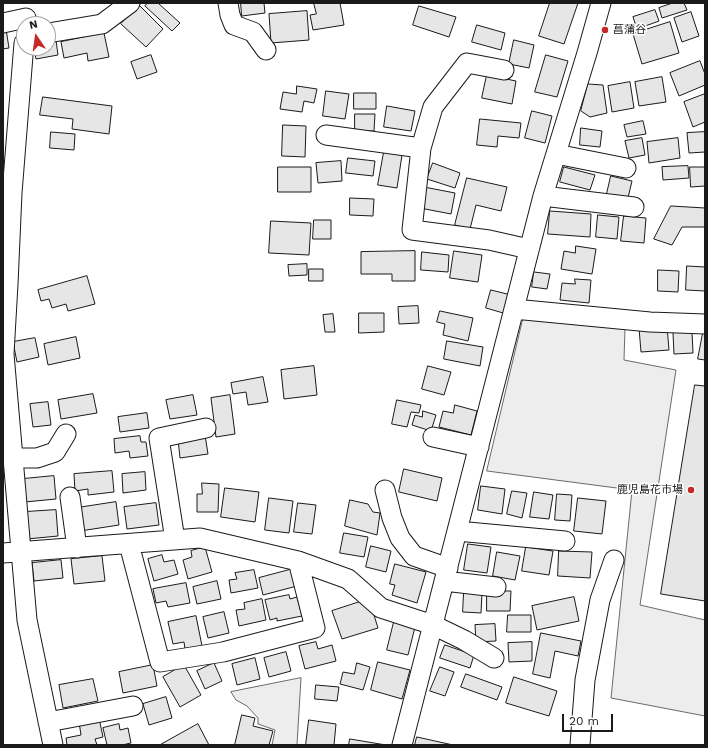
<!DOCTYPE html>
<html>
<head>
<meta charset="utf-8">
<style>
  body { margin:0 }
  #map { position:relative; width:708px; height:748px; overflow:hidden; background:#fff; font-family:"Work Sans",sans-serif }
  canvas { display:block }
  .frame { position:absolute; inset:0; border:4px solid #1a1a1a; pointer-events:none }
  .north { position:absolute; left:16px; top:16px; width:40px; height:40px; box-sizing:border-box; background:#fff; border:1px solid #a3a3a3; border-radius:50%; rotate:347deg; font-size:11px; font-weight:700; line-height:16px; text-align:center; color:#1a1a1a }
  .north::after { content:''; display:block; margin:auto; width:14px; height:18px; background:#c62828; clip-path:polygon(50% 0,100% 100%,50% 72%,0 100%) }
  .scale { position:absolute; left:562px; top:714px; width:51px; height:18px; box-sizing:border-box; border:2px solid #1a1a1a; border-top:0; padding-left:5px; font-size:12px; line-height:14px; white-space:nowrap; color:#1a1a1a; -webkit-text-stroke:3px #fff; paint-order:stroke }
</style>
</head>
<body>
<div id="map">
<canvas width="708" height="748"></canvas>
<div class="frame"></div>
<div class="north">N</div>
<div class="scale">20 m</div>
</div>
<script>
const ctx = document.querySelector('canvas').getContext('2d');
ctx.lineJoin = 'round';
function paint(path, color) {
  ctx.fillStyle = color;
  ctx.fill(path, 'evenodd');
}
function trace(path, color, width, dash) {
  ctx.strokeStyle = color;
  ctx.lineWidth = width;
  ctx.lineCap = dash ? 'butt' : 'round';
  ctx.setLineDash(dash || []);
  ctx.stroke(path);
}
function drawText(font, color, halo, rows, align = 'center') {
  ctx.font = font + ' "Work Sans","Noto Sans JP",sans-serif';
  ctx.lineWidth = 3;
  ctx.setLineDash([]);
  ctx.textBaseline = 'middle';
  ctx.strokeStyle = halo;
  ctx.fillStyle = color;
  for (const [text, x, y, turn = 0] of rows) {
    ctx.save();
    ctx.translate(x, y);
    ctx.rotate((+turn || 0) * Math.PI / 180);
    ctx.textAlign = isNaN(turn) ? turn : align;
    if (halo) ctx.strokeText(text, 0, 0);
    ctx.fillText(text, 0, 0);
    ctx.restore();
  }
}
const built = new Path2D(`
  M525 311 625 328 624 360 676 370 640 605 705 620V716L611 698 632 490 487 471Z
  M301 678 297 745H272L275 730 258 724V718L247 706 236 700 231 692Z`);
paint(built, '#ededed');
trace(built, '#6a6a6a', 1);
const building = new Path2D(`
  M148 3H158L180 23 172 31 145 6Z
  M241 3H264L265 13 242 16Z
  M314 3H340L344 25 313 30 310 15 316 14Z
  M550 3H578L564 44 539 36Z
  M673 3H684L687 10 662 18 659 8Z
  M139 5 163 29 146 47 121 24Z
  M419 6 456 17 449 37 413 25Z
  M655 10 659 21 637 29 633 17Z
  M307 11 309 40 271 43 269 14Z
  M691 12 699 36 682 42 674 18Z
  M670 22 679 53 642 64 633 34Z
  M477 25 505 33 501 50 472 42Z
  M3 29H6L9 48 3 49Z
  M104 33 109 57 88 61 87 53 64 58 61 42Z
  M56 40 58 55 36 59 34 48H48V42Z
  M514 40 534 45 529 68 509 64Z
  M151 55 157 72 137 79 131 62Z
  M546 55 568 61 557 97 535 92Z
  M700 61 705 74V85L679 96 670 73Z
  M487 75 516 81 512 104 482 98Z
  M662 77 666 102 639 106 635 82Z
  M630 82 634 108 612 112 608 86Z
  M588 84 603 85 607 113 590 117 581 111Z
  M297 86 317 89 314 103 304 101 302 112 280 109 283 92 296 94Z
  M326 91 349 94 345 119 323 116Z
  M354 93H376V109H354Z
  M705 94V122L693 127 684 102Z
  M43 97 112 106 109 134 72 129 73 119 40 115Z
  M387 106 415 111 411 131 384 127Z
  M532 111 552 116 545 143 525 138Z
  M355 114H375L374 131H355Z
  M480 119 521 123 519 138 498 136 497 147 477 145Z
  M643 121 646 134 627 137 624 125Z
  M283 125 306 126 305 157 282 156Z
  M581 128 602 131 600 147 580 145Z
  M51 132 75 134 74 150 50 148Z
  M705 132V152L689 153 687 133Z
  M642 138 645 155 629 158 625 141Z
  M678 138 680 158 649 163 647 142Z
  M384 152 402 155 397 188 378 185Z
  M348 158 375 161 373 176 346 173Z
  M341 161 342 181 318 183 316 163Z
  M433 163 460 173 455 188 427 179Z
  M688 166 689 178 663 180 662 167Z
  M278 167H311V192H278Z
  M564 167 595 175 590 190 560 182Z
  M690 167H705V186L691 187Z
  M611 176 632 181 627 202 606 198Z
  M467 178 507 187 501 211 476 205 470 229 455 225Z
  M424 187 455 193 451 214 420 208Z
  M350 198 374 199 373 216 350 215Z
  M671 206 705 208V227H682L672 245 654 239Z
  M550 211 591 214 590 237 548 234Z
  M598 215 619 217 617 239 596 237Z
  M624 216 646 218 644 243 621 241Z
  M314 220H331V239H313Z
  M271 221 311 223 309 255 269 253Z
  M576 246 596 249 592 274 561 269 564 251 575 253Z
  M415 251V281H392V274H361V252Z
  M454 251 482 255 478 282 450 278Z
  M422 252 449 255 448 272 421 270Z
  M307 264V275L289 276 288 265Z
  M687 266 705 267V291L686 290Z
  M309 269H323V281H309Z
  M658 270 679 271 678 292 658 291Z
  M534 272 550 274 547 289 532 287Z
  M87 276 95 304 68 311 66 304 52 308 49 299 41 301 38 290Z
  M575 279 591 280 589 303 560 300 562 283 575 284Z
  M491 290 515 296 510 315 486 308Z
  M418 306 419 323 399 324 398 307Z
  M440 311 473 318 468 341 443 335 445 324 437 322Z
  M359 313H384V332L359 333Z
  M333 314 335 332H325L323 315Z
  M667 326 669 350 641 352 639 328Z
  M692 332 693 353 674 354 673 333Z
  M703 333H705V360L698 359Z
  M76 337 80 358 48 365 44 344Z
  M35 338 39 357 17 362 13 342Z
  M447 341 483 347 480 366 444 359Z
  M314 366 317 395 284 399 281 370Z
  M428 366 451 372 444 395 422 389Z
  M263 377 268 402 248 405 246 392 233 394 231 383Z
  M695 385 705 386V601L661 594Z
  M93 394 97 413 61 419 58 400Z
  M193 395 197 415 170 419 166 400Z
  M230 395 235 434 216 437 211 398Z
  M397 400 421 405 419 413 411 412 407 427 392 424Z
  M48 402 51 425 33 427 30 404Z
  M455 405 477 411 471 435 439 427 443 411 453 413Z
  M423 411 436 415 431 431 412 425 415 415 422 417Z
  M147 413 149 428 120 432 118 417Z
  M205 435 208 454 180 458 178 439Z
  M140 436 141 442H146L148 456 130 458 129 451 115 453 114 439Z
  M404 469 442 478 437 501 399 492Z
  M112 471 114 492 88 495V489L75 491 74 474Z
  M145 472 146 490 123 493 122 474Z
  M54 476 56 499 25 502 23 479Z
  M202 483 219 484 218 512H197V494H202Z
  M481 486 505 489 502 514 478 510Z
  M225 488 259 492 255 522 221 517Z
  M512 491 527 493 522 518 507 514Z
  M534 492 553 495 549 519 530 517Z
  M557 494 572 495 570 521 555 520Z
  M269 498 293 501 289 533 265 530Z
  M578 498 606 501 602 534 574 531Z
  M350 500 368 504 373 512 380 513 377 535 345 526Z
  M116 502 119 525 80 531 77 508Z
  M156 503 159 525 127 529 124 507Z
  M298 503 316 505 312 534 294 532Z
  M56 510 58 536 27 539 25 512Z
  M344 533 368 537 364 557 340 553Z
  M468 544 491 547 487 573 464 570Z
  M371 546 391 551 386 572 366 567Z
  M205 547 212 572 188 579 183 560 192 557 191 551Z
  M526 547 553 551 549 575 522 571Z
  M559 551 592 552 590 578 558 576Z
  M497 552 520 556 515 580 493 576Z
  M162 555 164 562 174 560 178 574 154 581 148 559Z
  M102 556 105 581 74 584 71 559Z
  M61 560 63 578 34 581 32 563Z
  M395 564 426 572 417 603 392 595 395 585 390 584Z
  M293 569 297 586 263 595 259 578Z
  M254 570 258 588 231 593 229 580 237 579 235 573Z
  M217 581 221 599 197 604 193 587Z
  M186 583 190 603 168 607 166 601 156 603 153 589Z
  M487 591H511L510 611H487Z
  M464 592 482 593 481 613 463 612Z
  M289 595 290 599 297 597 302 616 277 621V618L270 620 265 600Z
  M574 597 579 621 537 630 532 606Z
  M262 599 266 620 239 626 236 610 245 609 244 603Z
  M369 599 378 628 342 639 332 611Z
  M224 612 229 633 208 638 203 617Z
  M508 615H531V632H507Z
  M196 616 202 646 185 649 184 642 173 644 168 622Z
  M394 622 415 627 408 655 387 650Z
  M495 624 496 641 476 642 475 625Z
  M541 633 581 641 578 656 555 651 550 678 533 674Z
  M316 642 318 649 332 645 336 661 305 669 299 646Z
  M532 642V661L509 662 508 643Z
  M445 645 474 655 470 668 440 658Z
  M286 652 291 671 269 677 264 658Z
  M255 658 260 679 237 685 232 664Z
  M378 662 410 670 402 699 371 690Z
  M214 663 222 681 205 689 197 671Z
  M357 663 370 667 363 690 340 684 343 672 354 674Z
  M153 665 157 686 123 693 119 672Z
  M184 665 201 695 180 707 163 677Z
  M440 667 454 672 445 696 430 691Z
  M466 674 502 687 497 700 461 687Z
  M514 677 557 691 549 716 506 703Z
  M93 679 98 701 63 708 59 685Z
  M316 685 339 687 337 701 315 699Z
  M166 697 172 718 149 725 143 704Z
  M242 715 255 718 253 726 273 731 269 745H235Z
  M99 718 103 737 95 739 97 745H67L66 738 81 735 79 722Z
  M309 720 336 724 334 745H306Z
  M119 724 120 730 128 728 131 743 122 745H107L103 728Z
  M198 724 209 745H160Z
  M417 737 453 745H415Z
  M350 739 386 745H349Z`);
paint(building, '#e6e6e6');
trace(building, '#1a1a1a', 1);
const minor = new Path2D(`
  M228 3 230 15 234 25 253 32 266 50
  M3 23 26 18
  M48 33 102 24 130 3
  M24 43 12 193 8 284 4 354 27 620 53 745
  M326 135 421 148 412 230 489 240 529 249
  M421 148 433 107 467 63 504 70
  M556 154 626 168
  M543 196 634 207
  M514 309 650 322 705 324
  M433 437 479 447
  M12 458H37L55 452 66 434
  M385 490 392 518 400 538 414 556 448 568
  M70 497 77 548
  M457 531 565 541
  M175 540 159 438 206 428
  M129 544 160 662 223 652 315 628 298 561
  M3 553 200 538 298 561 348 579 381 608 433 625 464 640 494 658
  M444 581 496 587
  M48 722 133 706
  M402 745 543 196 587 53 601 3
  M580 745 585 680 600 600 614 560`);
trace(minor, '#1a1a1a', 21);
trace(minor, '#fff', 19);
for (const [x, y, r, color] of [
  [605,30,4,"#c62828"],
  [691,490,4,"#c62828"]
]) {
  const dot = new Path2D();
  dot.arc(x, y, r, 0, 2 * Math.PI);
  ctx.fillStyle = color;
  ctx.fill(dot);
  trace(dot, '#fff', 1.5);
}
drawText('11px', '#1a1a1a', '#fff', [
  ["菖蒲谷",613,30],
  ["鹿児島花市場",683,490,"right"]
], 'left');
</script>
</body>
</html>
